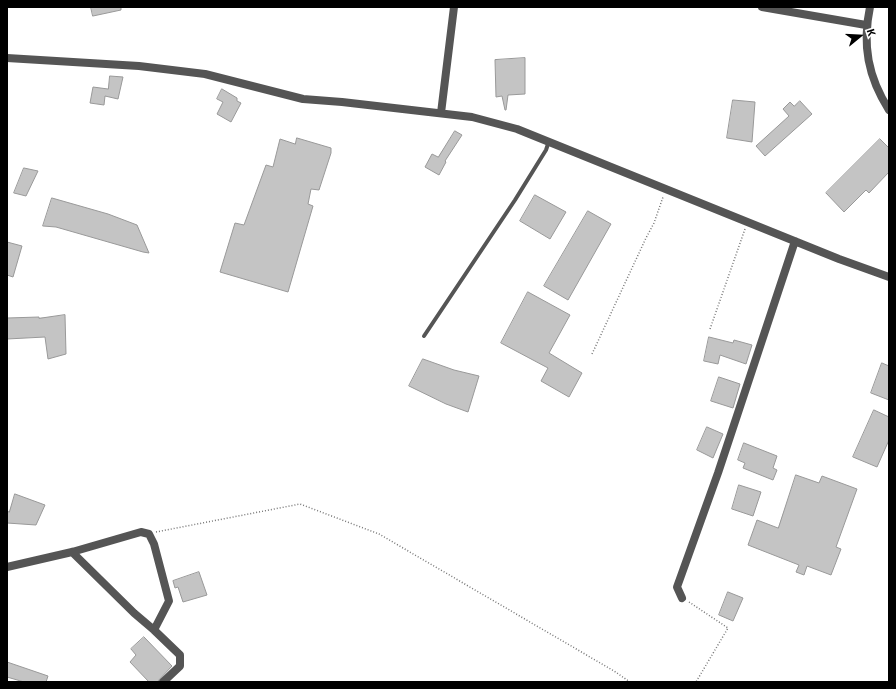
<!DOCTYPE html>
<html>
<head>
<meta charset="utf-8">
<style>
  body { margin:0 }
  #map { position:relative; width:896px; height:689px; overflow:hidden; background:#fff; font-family:"Exo 2",sans-serif }
  canvas { display:block }
  .frame { position:absolute; inset:0; border:8px solid #000; pointer-events:none }
  .north { position:absolute; left:840px; top:16px; width:40px; height:40px; -webkit-text-stroke:3px #fff; paint-order:stroke; rotate:72deg; font-size:11px; font-weight:700; line-height:16px; text-align:center; color:#000 }
  .north::after { content:''; display:block; margin:auto; width:14px; height:18px; background:#000; clip-path:polygon(50% 0,100% 100%,50% 72%,0 100%) }
</style>
</head>
<body>
<div id="map">
<canvas width="896" height="689"></canvas>
<div class="frame"></div>
<div class="north">K</div>
</div>
<script>
const ctx = document.querySelector('canvas').getContext('2d');
ctx.lineJoin = 'round';
function paint(path, color) {
  ctx.fillStyle = color;
  ctx.fill(path, 'evenodd');
}
function trace(path, color, width, dash) {
  ctx.strokeStyle = color;
  ctx.lineWidth = width;
  ctx.lineCap = dash ? 'butt' : 'round';
  ctx.setLineDash(dash || []);
  ctx.stroke(path);
}
const building = new Path2D(`
  M91 7H121V10L93 16Z
  M525 58V94L508 95 506 110H505L502 96 496 97 495 60Z
  M110 76 123 77 118 99 105 96 104 105 90 103 93 87 108 89Z
  M222 89 237 98V101L241 103 231 122 217 114 223 102 217 99Z
  M733 100 755 102 752 142 727 138Z
  M800 101 812 114 765 156 756 146 789 116 783 109 790 102 794 106Z
  M455 131 462 135 445 161 446 162 439 175 425 167 432 154 438 157Z
  M297 138 331 148V153L319 190 311 189 308 204 313 206 288 292 220 272 235 223 244 225 266 165 273 167 280 139 295 144Z
  M880 139 889 148V172L869 193 866 190 844 212 826 193Z
  M24 168 38 171 26 196 14 193Z
  M535 195 566 212 550 239 520 221Z
  M52 198 108 214 137 225 149 253 143 252 56 227 43 226Z
  M588 211 611 224 568 300 544 286Z
  M7 242 22 246 13 277 7 275Z
  M528 292 570 315 549 353 582 373 569 397 541 381 548 368 501 343Z
  M65 315 66 354 48 359 45 337 7 339V318L39 317V318Z
  M709 337 733 343 734 340 752 345 746 364 720 355 718 364 704 361Z
  M423 359 454 370 479 376 468 412 446 404 409 386Z
  M882 363 889 366V400L871 393Z
  M719 377 740 384 733 408 711 401Z
  M874 410 889 417V440L877 467 853 457Z
  M707 427 723 434 713 458 697 450Z
  M744 443 777 456 773 468 777 470 773 480 743 468 745 463 738 460Z
  M796 475 819 483 822 476 857 489 836 547 841 549 831 575 807 566 804 575 796 572 799 565 748 545 757 520 778 528Z
  M739 485 761 492 753 516 732 509Z
  M15 494 45 505 36 525 7 523V511L9 512Z
  M199 572 207 595 183 602 178 587 175 588 173 581Z
  M728 592 743 598 733 621 719 615Z
  M144 637 172 666 157 682H149L130 662 136 655 131 649Z
  M7 662 48 676 46 682H24L7 677Z`);
paint(building, '#c4c4c4');
trace(building, '#999', 1);
trace(new Path2D(`
  M710 329 745 229
  M592 354 646 238 654 223 663 197
  M156 532 300 504 379 534 614 671 630 682
  M689 602 728 628 696 682`), '#777', 1.5, [1, 2]);
trace(new Path2D(`
  M424 336 515 200 546 150 549 141`), '#555', 4);
trace(new Path2D(`
  M762 7 866 25
  M870 7C862 45 868 77 889 110
  M7 58 139 66 205 74 303 99 342 102 472 117 517 129 839 259 889 277
  M441 113 454 7
  M72 552 134 613 154 630 180 655V666L163 682
  M7 567 72 552 141 532 149 534 154 544 169 601 154 630
  M682 598 677 587 718 473 795 241`), '#555', 8);
</script>
</body>
</html>
